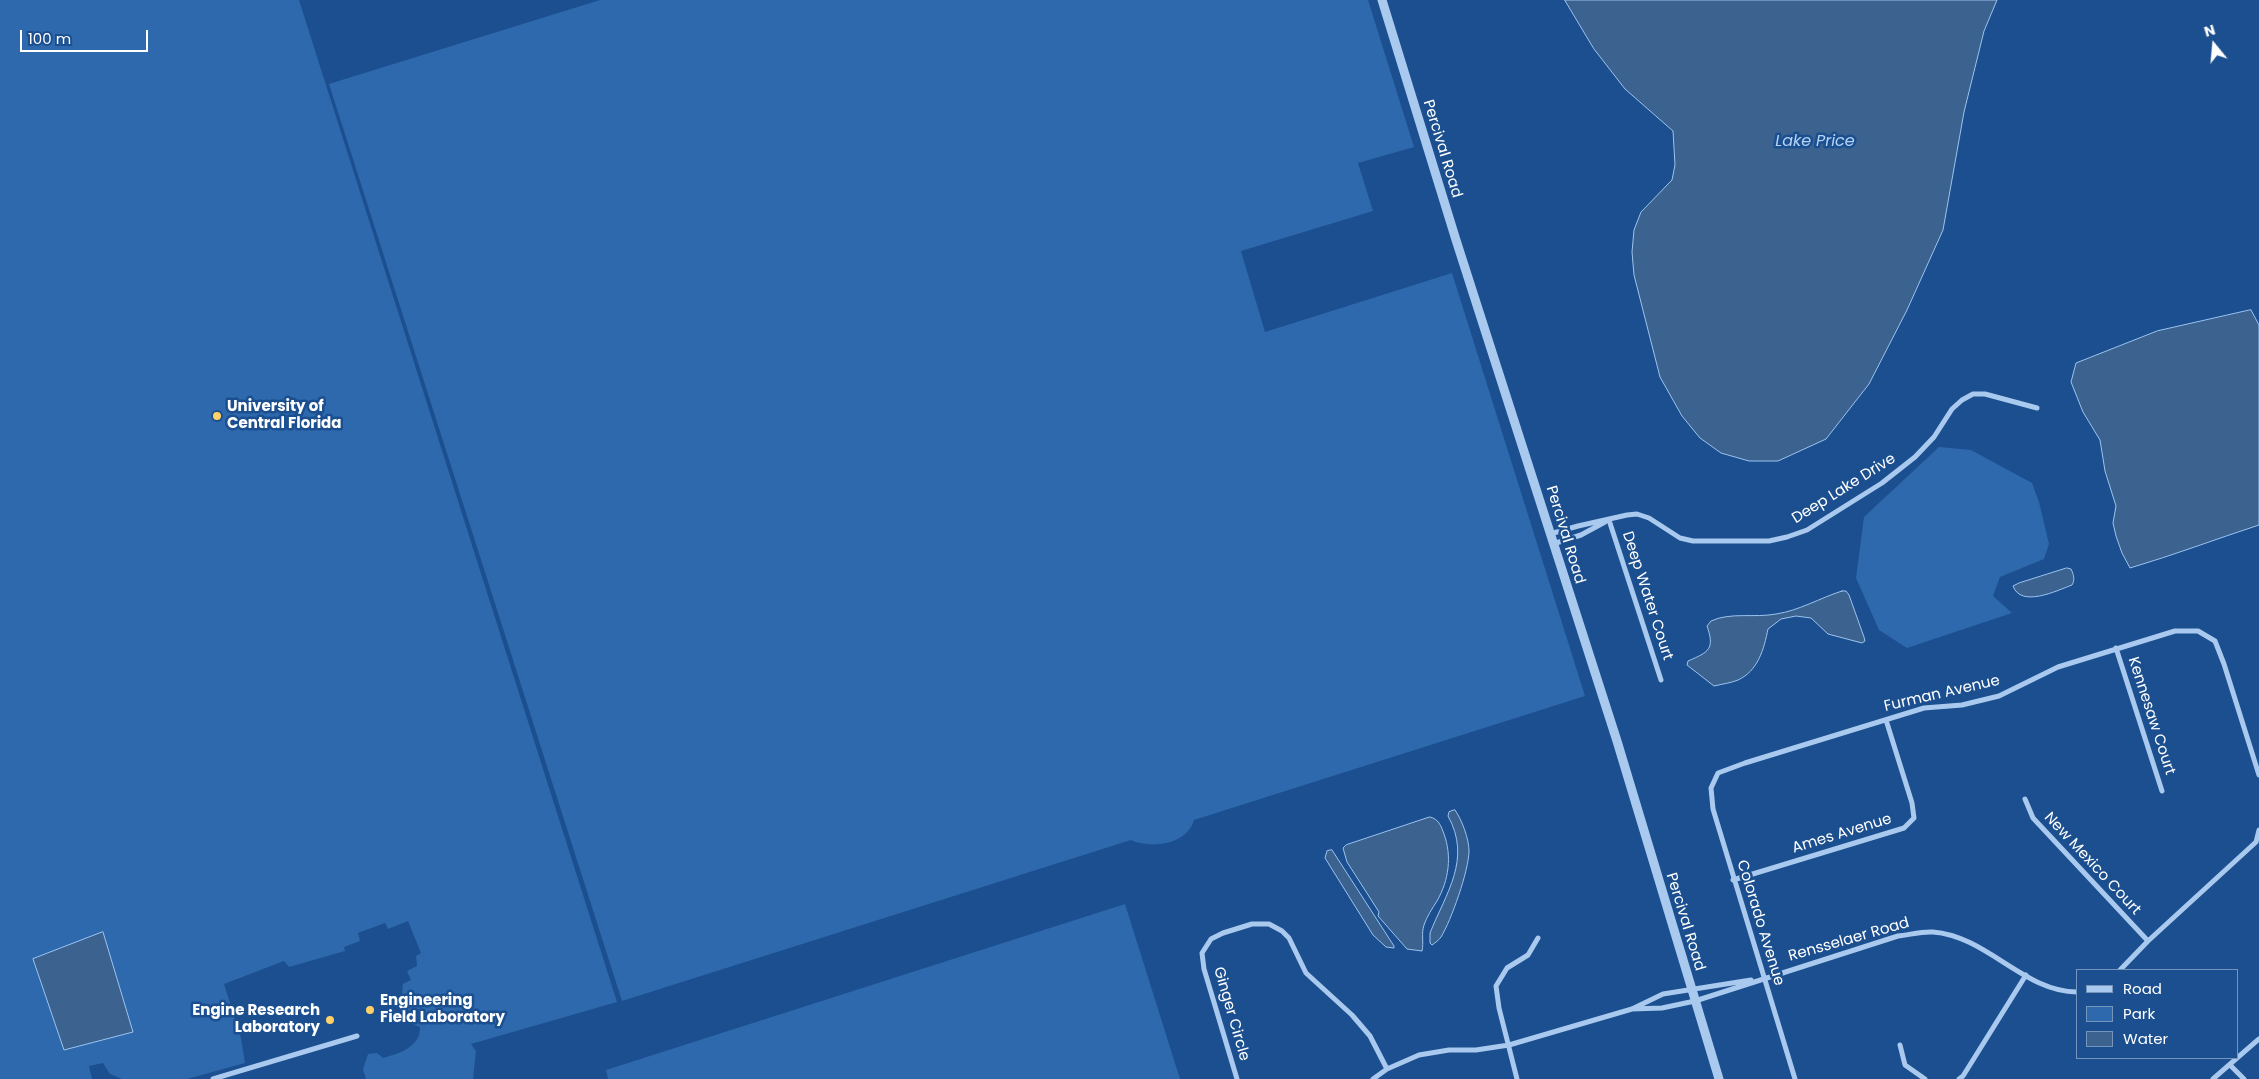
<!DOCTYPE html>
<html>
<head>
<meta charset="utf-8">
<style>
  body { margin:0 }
  #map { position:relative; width:2259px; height:1079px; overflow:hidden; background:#1b4f8f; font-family:Poppins,sans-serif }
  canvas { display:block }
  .legend { position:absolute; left:2076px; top:969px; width:162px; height:90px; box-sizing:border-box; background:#1b4f8f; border:1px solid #7695bc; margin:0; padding:6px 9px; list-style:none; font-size:15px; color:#fff }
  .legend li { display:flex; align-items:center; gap:10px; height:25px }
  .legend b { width:25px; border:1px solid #7695bc }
  .north { position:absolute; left:2189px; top:20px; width:50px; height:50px; -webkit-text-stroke:4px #1b4f8f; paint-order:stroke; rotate:343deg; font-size:14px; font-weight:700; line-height:20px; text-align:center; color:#fff }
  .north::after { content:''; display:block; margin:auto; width:18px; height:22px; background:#fff; clip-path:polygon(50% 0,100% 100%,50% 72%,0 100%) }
  .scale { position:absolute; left:20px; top:30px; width:128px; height:22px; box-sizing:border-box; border:2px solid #fff; border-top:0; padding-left:6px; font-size:15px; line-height:18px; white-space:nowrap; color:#fff; -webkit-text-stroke:4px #1b4f8f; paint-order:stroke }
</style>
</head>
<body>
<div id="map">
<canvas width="2259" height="1079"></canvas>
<ul class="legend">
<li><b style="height:6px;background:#a9c9ee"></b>Road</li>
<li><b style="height:14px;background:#2e69ad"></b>Park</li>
<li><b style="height:14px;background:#3c6290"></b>Water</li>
</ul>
<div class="north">N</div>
<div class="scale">100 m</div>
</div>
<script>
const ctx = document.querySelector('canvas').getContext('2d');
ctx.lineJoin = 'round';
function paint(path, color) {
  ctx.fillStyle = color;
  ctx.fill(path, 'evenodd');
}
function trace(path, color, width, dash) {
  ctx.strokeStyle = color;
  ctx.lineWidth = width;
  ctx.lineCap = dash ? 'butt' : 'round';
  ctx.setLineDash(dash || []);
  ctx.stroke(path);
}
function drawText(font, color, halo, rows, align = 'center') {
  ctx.font = font + ' Poppins,sans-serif';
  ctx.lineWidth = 5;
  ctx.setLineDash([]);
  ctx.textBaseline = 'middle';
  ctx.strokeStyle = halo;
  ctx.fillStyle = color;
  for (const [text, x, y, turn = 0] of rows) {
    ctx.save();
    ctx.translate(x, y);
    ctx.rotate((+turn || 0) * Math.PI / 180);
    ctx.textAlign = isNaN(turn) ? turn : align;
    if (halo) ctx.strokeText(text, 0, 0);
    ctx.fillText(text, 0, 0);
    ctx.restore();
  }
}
paint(new Path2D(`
  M0 0H299L617 1002 471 1044 476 1051 473 1079H366L363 1069 368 1054 377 1053 383 1058C398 1054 421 1047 420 1027L414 1025 402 994 403 984 411 980 407 971 417 966 416 956 421 953 408 921 388 929 385 923 358 933 360 941 344 947 345 951 289 967 284 961 224 984 241 1038 245 1063 187 1079H122L110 1074 103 1063 89 1066 92 1079H0Z
  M600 0H1368L1414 147 1358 163 1373 211 1241 251 1265 332 1452 273 1585 696 1194 820C1187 845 1151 849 1131 840L622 1001 329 84Z
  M1939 447 1971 450 2032 483 2039 502 2049 544 2044 559 2000 577 1993 596 2012 613 1907 648 1879 630 1856 578 1864 517Z
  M1125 904 1180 1079H608L606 1070Z`), '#2e69ad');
const water = new Path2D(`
  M1565 0H1997L1984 31 1964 112 1943 230 1907 310 1869 384 1826 439 1778 461H1749L1721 453 1700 438 1682 416 1660 377 1634 275 1632 252 1634 230 1641 212 1672 180 1675 165 1673 131 1625 89 1594 49Z
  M2251 310 2259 325V525C2216 539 2174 555 2130 568L2122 553 2116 536 2113 523 2116 506 2105 471 2100 440 2083 412 2071 382 2076 363 2157 331Z
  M2067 568 2071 569C2074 575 2075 580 2072 585 2056 591 2021 608 2013 586L2019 583Z
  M1842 591H1846L1849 595 1864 637 1865 641 1862 643 1828 634 1811 618 1796 616 1781 619 1768 629C1764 649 1758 671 1738 680 1731 683 1722 684 1714 686L1687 665 1688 661C1709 652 1715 649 1707 626L1711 621C1730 612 1755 618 1776 614 1798 611 1820 598 1842 591Z
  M1455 810C1462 820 1469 839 1469 851 1469 870 1451 921 1441 937 1439 940 1435 943 1432 945L1430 943V933C1446 893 1472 859 1448 816L1449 812Z
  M1430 817C1439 819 1441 826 1444 834 1452 856 1449 880 1437 901 1432 909 1427 916 1424 925 1421 934 1424 942 1422 951L1407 949 1378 916 1379 912 1347 862 1343 848 1346 845Z
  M1332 850 1394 946V948L1386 947 1373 935 1325 858 1327 851Z
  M103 932 133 1032 64 1050 33 959Z`);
paint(water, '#3c6290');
trace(water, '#9cc4f0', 1);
trace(new Path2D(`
  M1609 520 1661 680
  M1550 534 1578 526 1627 515 1637 514 1649 518 1680 538 1693 541H1769L1787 537 1807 530 1882 483 1915 457 1934 437 1952 409 1962 400 1973 394H1985L2037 408
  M1553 544 1581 535 1605 522
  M2116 648 2162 791
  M2025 799 2033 818 2148 941
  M1733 880 1904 828 1914 818 1912 803 1886 720
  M2120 970 2148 941 2256 842 2259 830
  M1632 1009 1662 1008 1695 1001 1898 936C1909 935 1922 931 1933 932 1987 936 2025 993 2078 992
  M1900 1045 1905 1065 1925 1079
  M2230 1065 2244 1079
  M213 1079 357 1036
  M1237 1079 1204 969 1202 953 1211 939 1223 933 1252 924H1269L1282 931 1289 938 1306 973 1352 1015 1370 1036 1387 1069
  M1373 1079 1387 1069 1419 1055 1449 1050H1476L1509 1045 1632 1009 1663 994 1751 980
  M1517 1079 1499 1008 1496 986 1507 968 1528 955 1538 938
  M1795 1079 1713 809 1711 788 1718 773 1745 763 1924 708 1962 705 1999 696 2058 667 2175 631H2198L2215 641 2224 664 2259 775
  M1959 1079 1963 1076 2026 975
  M2213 1079 2259 1039`), '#a9c9ee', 5);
trace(new Path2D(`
  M1382 0 1456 240 1617 741 1719 1079`), '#a9c9ee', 9);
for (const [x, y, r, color] of [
  [217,416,5,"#ffd166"],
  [370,1010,5,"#ffd166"],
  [330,1020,5,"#ffd166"]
]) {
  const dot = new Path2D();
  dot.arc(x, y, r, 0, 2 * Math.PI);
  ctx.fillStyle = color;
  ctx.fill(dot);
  trace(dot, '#1b4f8f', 2);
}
drawText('15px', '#fff', '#1b4f8f', [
  ["Percival Road",1442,149,73],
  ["Deep Lake Drive",1844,489,-32],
  ["Percival Road",1565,535,73],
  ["Deep Water Court",1647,596,72],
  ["Furman Avenue",1942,694,-13],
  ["Kennesaw Court",2151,716,72],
  ["Ames Avenue",1842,834,-17],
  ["New Mexico Court",2092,864,47],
  ["Percival Road",1685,922,73],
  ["Colorado Avenue",1760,923,73],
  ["Rensselaer Road",1849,940,-16],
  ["Ginger Circle",1231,1014,74]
]);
drawText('bold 15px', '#fff', '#1b4f8f', [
  ["University of",227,407],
  ["Central Florida",227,424],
  ["Engineering",380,1001],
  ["Field Laboratory",380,1018],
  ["Engine Research",320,1011,"right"],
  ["Laboratory",320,1028,"right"]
], 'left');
drawText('italic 16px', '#b5d3f5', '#1b4f8f', [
  ["Lake Price",1815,142]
]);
</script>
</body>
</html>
